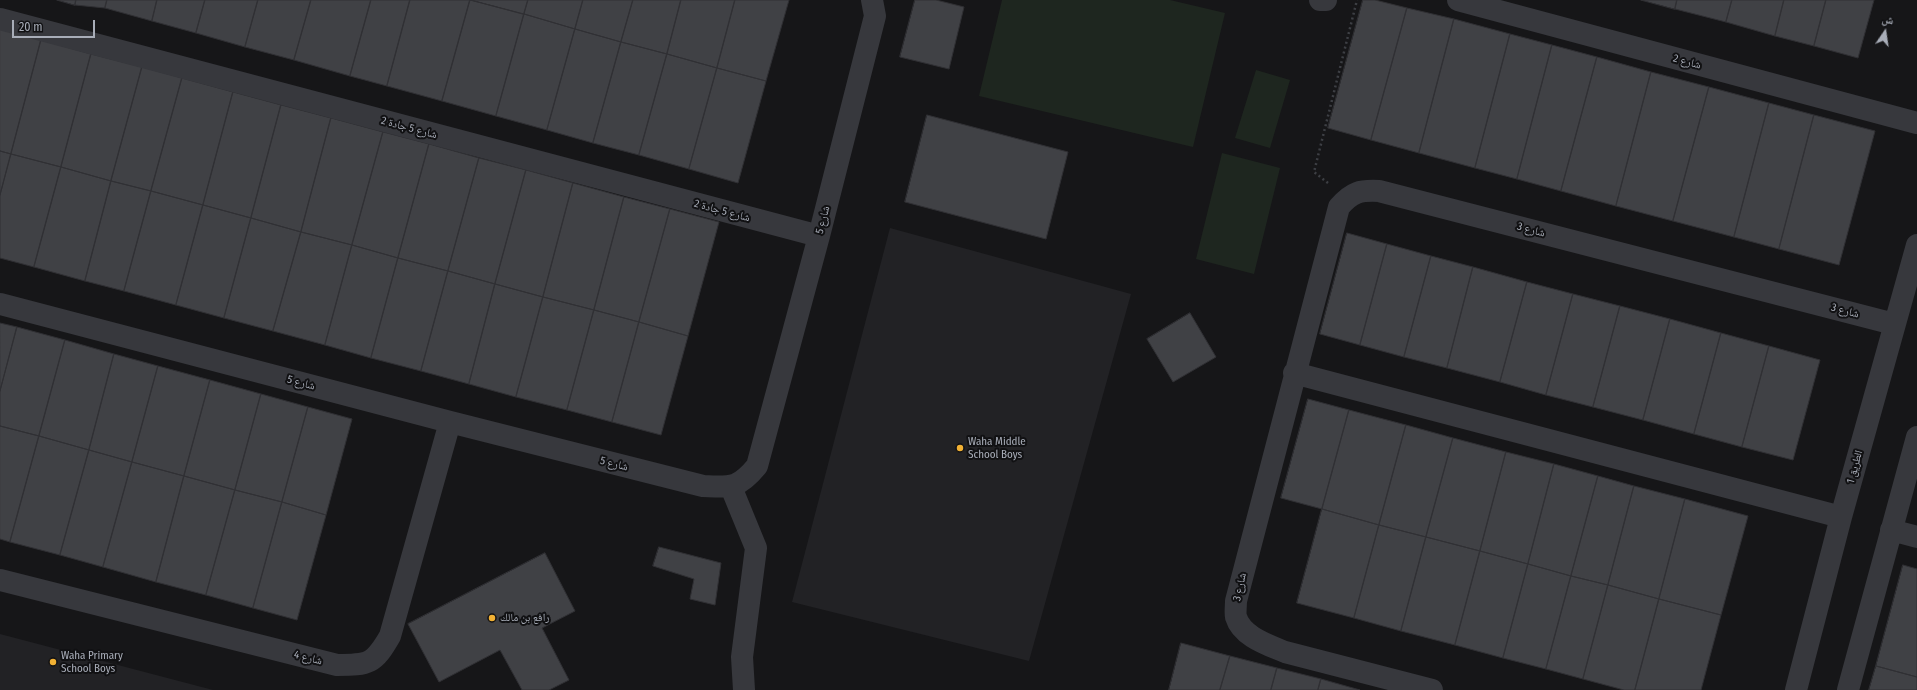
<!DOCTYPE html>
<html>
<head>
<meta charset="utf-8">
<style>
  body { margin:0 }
  #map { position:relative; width:1917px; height:690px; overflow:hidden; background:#161618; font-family:"Fira Sans Condensed","Noto Naskh Arabic",sans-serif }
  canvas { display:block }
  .north { position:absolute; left:1865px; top:12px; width:40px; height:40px; -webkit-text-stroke:3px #111113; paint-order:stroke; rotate:13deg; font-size:11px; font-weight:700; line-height:16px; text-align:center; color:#a8adb8 }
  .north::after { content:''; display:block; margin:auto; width:14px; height:18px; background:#a8adb8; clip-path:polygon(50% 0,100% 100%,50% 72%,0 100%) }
  .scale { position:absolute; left:12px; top:20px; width:83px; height:18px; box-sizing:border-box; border:2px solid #a8adb8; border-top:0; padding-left:5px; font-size:12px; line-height:14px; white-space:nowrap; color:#a8adb8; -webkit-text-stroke:3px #111113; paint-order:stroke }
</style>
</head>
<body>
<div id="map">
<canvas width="1917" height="690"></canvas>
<div class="north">ش</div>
<div class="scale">20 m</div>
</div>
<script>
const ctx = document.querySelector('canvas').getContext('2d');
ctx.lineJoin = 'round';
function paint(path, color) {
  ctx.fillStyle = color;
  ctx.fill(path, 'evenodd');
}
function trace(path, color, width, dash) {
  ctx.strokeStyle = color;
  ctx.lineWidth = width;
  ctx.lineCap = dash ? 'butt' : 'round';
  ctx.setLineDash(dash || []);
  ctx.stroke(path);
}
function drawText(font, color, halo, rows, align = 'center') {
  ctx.font = font + ' "Fira Sans Condensed","Noto Naskh Arabic",sans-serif';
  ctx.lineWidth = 4;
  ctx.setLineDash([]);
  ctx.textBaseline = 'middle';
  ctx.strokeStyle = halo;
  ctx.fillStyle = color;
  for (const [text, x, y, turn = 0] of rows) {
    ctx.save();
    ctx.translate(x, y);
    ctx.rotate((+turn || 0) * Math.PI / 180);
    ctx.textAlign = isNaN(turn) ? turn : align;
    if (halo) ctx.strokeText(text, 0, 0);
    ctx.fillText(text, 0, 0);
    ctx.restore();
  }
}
paint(new Path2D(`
  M890 228 1131 294 1029 661 792 602Z
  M0 634 213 690H0Z`), '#222225');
paint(new Path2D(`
  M1002 0H1170L1225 13 1193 147 979 96Z
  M1256 70 1290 80 1270 148 1235 138Z
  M1222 153 1280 168 1254 274 1196 259Z`), '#1e261f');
const building = new Path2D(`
  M57 0H76L75 5Z
  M76 0H107L105 8 75 5Z
  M107 0H157L152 21 105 8Z
  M157 0H205L196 33 152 21Z
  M205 0H258L245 47 196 33Z
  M258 0H311L294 60 245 47Z
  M311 0H371L350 76 294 60Z
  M371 0H410L387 86 350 76Z
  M410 0H470L442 101 387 86Z
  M470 0 524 14 496 116 442 101Z
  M471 0H528L524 14Z
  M528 0H583L575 29 524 14Z
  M583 0H633L621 42 575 29Z
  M633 0H681L667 54 621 42Z
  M681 0H735L717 68 667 54Z
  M735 0H789L766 81 717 68Z
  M915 0H936L964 7 949 69 900 57Z
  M1363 0H1375L1407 8 1371 140 1328 128Z
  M1641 0H1677L1675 9Z
  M1677 0H1732L1726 22 1675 9Z
  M1732 0H1784L1775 36 1726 22Z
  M1784 0H1826L1814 46 1775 36Z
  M1826 0H1874L1858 58 1814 46Z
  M1407 8 1454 19 1419 153 1371 140Z
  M524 14 575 29 547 130 496 116Z
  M1454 19 1510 34 1475 168 1419 153Z
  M0 29 41 40 11 154 0 151Z
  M575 29 621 42 593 143 547 130Z
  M1510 34 1552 45 1517 179 1475 168Z
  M41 40 91 54 61 167 11 154Z
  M621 42 667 54 639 155 593 143Z
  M1552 45 1597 57 1561 191 1517 179Z
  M91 54 142 67 111 181 61 167Z
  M667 54 717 68 689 169 639 155Z
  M1597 57 1651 72 1616 206 1561 191Z
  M142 67 182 78 151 191 111 181Z
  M717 68 766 81 738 183 689 169Z
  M1651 72 1709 87 1673 221 1616 206Z
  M182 78 233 92 203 205 151 191Z
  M1709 87 1769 103 1734 237 1673 221Z
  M233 92 281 105 251 218 203 205Z
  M1769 103 1814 115 1779 249 1734 237Z
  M281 105 331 118 301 232 251 218Z
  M927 115 1068 152 1046 239 905 202Z
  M1814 115 1875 131 1839 265 1779 249Z
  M331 118 383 132 352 245 301 232Z
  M383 132 429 144 398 258 352 245Z
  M429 144 479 158 448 271 398 258Z
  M0 151 11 154 0 195Z
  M11 154 61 167 34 267 0 258V195Z
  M479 158 526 170 495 284 448 271Z
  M61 167 111 181 85 281 34 267Z
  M526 170 573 183 543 297 495 284Z
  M111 181 151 191 124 291 85 281Z
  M573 183 624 197 594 310 543 297Z
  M151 191 203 205 176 305 124 291Z
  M624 197 670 209 639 322 594 310Z
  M203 205 251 218 224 318 176 305Z
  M670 209 719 222 688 336 639 322Z
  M251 218 301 232 273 331 224 318Z
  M301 232 352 245 325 345 273 331Z
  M1347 233 1387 244 1360 345 1320 334Z
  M1387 244 1431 256 1404 357 1360 345Z
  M352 245 398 258 371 358 325 345Z
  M1431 256 1473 267 1447 368 1404 357Z
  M398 258 448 271 421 371 371 358Z
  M1473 267 1527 282 1500 382 1447 368Z
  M448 271 495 284 469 384 421 371Z
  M1527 282 1573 294 1546 395 1500 382Z
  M495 284 543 297 516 397 469 384Z
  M1573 294 1620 306 1593 407 1546 395Z
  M543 297 594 310 567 410 516 397Z
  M1620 306 1670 319 1643 420 1593 407Z
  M594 310 639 322 612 422 567 410Z
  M1190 313 1216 357 1173 382 1147 339Z
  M1670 319 1721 333 1694 434 1643 420Z
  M639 322 688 336 661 435 612 422Z
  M0 323 17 327 0 391Z
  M17 327 65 340 39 436 0 426V391Z
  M1721 333 1769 346 1742 447 1694 434Z
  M65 340 114 354 89 450 39 436Z
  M1769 346 1820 360 1793 460 1742 447Z
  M114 354 158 366 132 462 89 450Z
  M158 366 210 380 184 476 132 462Z
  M210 380 261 394 235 490 184 476Z
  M261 394 308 407 282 502 235 490Z
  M1308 399 1349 410 1322 509 1281 498Z
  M308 407 352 419 326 515 282 502Z
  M1349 410 1406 425 1379 525 1322 509Z
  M1406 425 1453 438 1426 537 1379 525Z
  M0 426 39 436 10 542 0 539Z
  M39 436 89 450 60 555 10 542Z
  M1453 438 1506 452 1480 551 1426 537Z
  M89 450 132 462 103 567 60 555Z
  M1506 452 1554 464 1528 564 1480 551Z
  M132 462 184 476 156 582 103 567Z
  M1554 464 1598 476 1571 576 1528 564Z
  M184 476 235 490 206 595 156 582Z
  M1598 476 1634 486 1608 585 1571 576Z
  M1634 486 1685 499 1659 599 1608 585Z
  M235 490 282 502 253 608 206 595Z
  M1685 499 1748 516 1721 615 1659 599Z
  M282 502 326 515 297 620 253 608Z
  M1322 509 1379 525 1354 618 1297 603Z
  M1379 525 1426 537 1401 631 1354 618Z
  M1426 537 1480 551 1455 645 1401 631Z
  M659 547 721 563 715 605 690 599 694 579 653 566Z
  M1480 551 1528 564 1503 658 1455 645Z
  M545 553 575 611 542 628 569 680 549 690H522L500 650 439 682 408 624Z
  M1528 564 1571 576 1546 669 1503 658Z
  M1903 565 1917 569V677L1876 666Z
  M1571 576 1608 585 1583 679 1546 669Z
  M1608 585 1659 599 1635 690H1624L1583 679Z
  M1659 599 1721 615 1701 690H1635Z
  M1181 643 1230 656 1220 690H1169Z
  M1230 656 1277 668 1271 690H1220Z
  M1876 666 1917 677V690H1869Z
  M1277 668 1321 679 1318 690H1271Z
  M1321 679 1360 690H1318Z`);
paint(building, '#404145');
trace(building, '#303034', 1);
trace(new Path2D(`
  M1328 183 1314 172 1357 0`), '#3d3f44', 2.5, [2, 3]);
trace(new Path2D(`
  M1320 0H1326
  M1458 0 1917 123
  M0 19 819 236
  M0 304 450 422 703 486C731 487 738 489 757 466L819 236 875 16 872 0
  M1294 373 1841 517
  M731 487 756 548 742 657 744 690
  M1891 530 1917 537
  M0 580 337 665C369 665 374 664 390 636L450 422
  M1432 690 1285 652C1269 645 1242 637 1236 617 1235 613 1236 606 1236 601L1339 207C1352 192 1360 190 1379 191L1894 324
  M1796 690 1841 517 1917 245
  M1848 690 1917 437`), '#37383d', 22);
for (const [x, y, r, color] of [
  [960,448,4,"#f2b134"],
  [492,618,4,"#f2b134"],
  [53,662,4,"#f2b134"]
]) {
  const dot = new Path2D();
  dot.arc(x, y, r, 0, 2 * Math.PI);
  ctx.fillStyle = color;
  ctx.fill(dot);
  trace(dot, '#111113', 1.5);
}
drawText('11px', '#a8adb8', '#111113', [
  ["شارع 2",1687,62,15],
  ["شارع 5 جادة 2",409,128,15],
  ["شارع 5 جادة 2",722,211,15],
  ["شارع 5",823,220,-76],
  ["شارع 3",1531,230,15],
  ["شارع 3",1845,311,15],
  ["شارع 5",301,383,15],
  ["شارع 5",614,464,14],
  ["الطريق 1",1855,467,-75],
  ["شارع 3",1240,587,-78],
  ["شارع 4",308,658,14]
]);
drawText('11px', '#a8adb8', '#111113', [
  ["Waha Middle",968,442],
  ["School Boys",968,455],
  ["رافع بن مالك",500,618],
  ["Waha Primary",61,656],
  ["School Boys",61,669]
], 'left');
</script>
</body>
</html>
